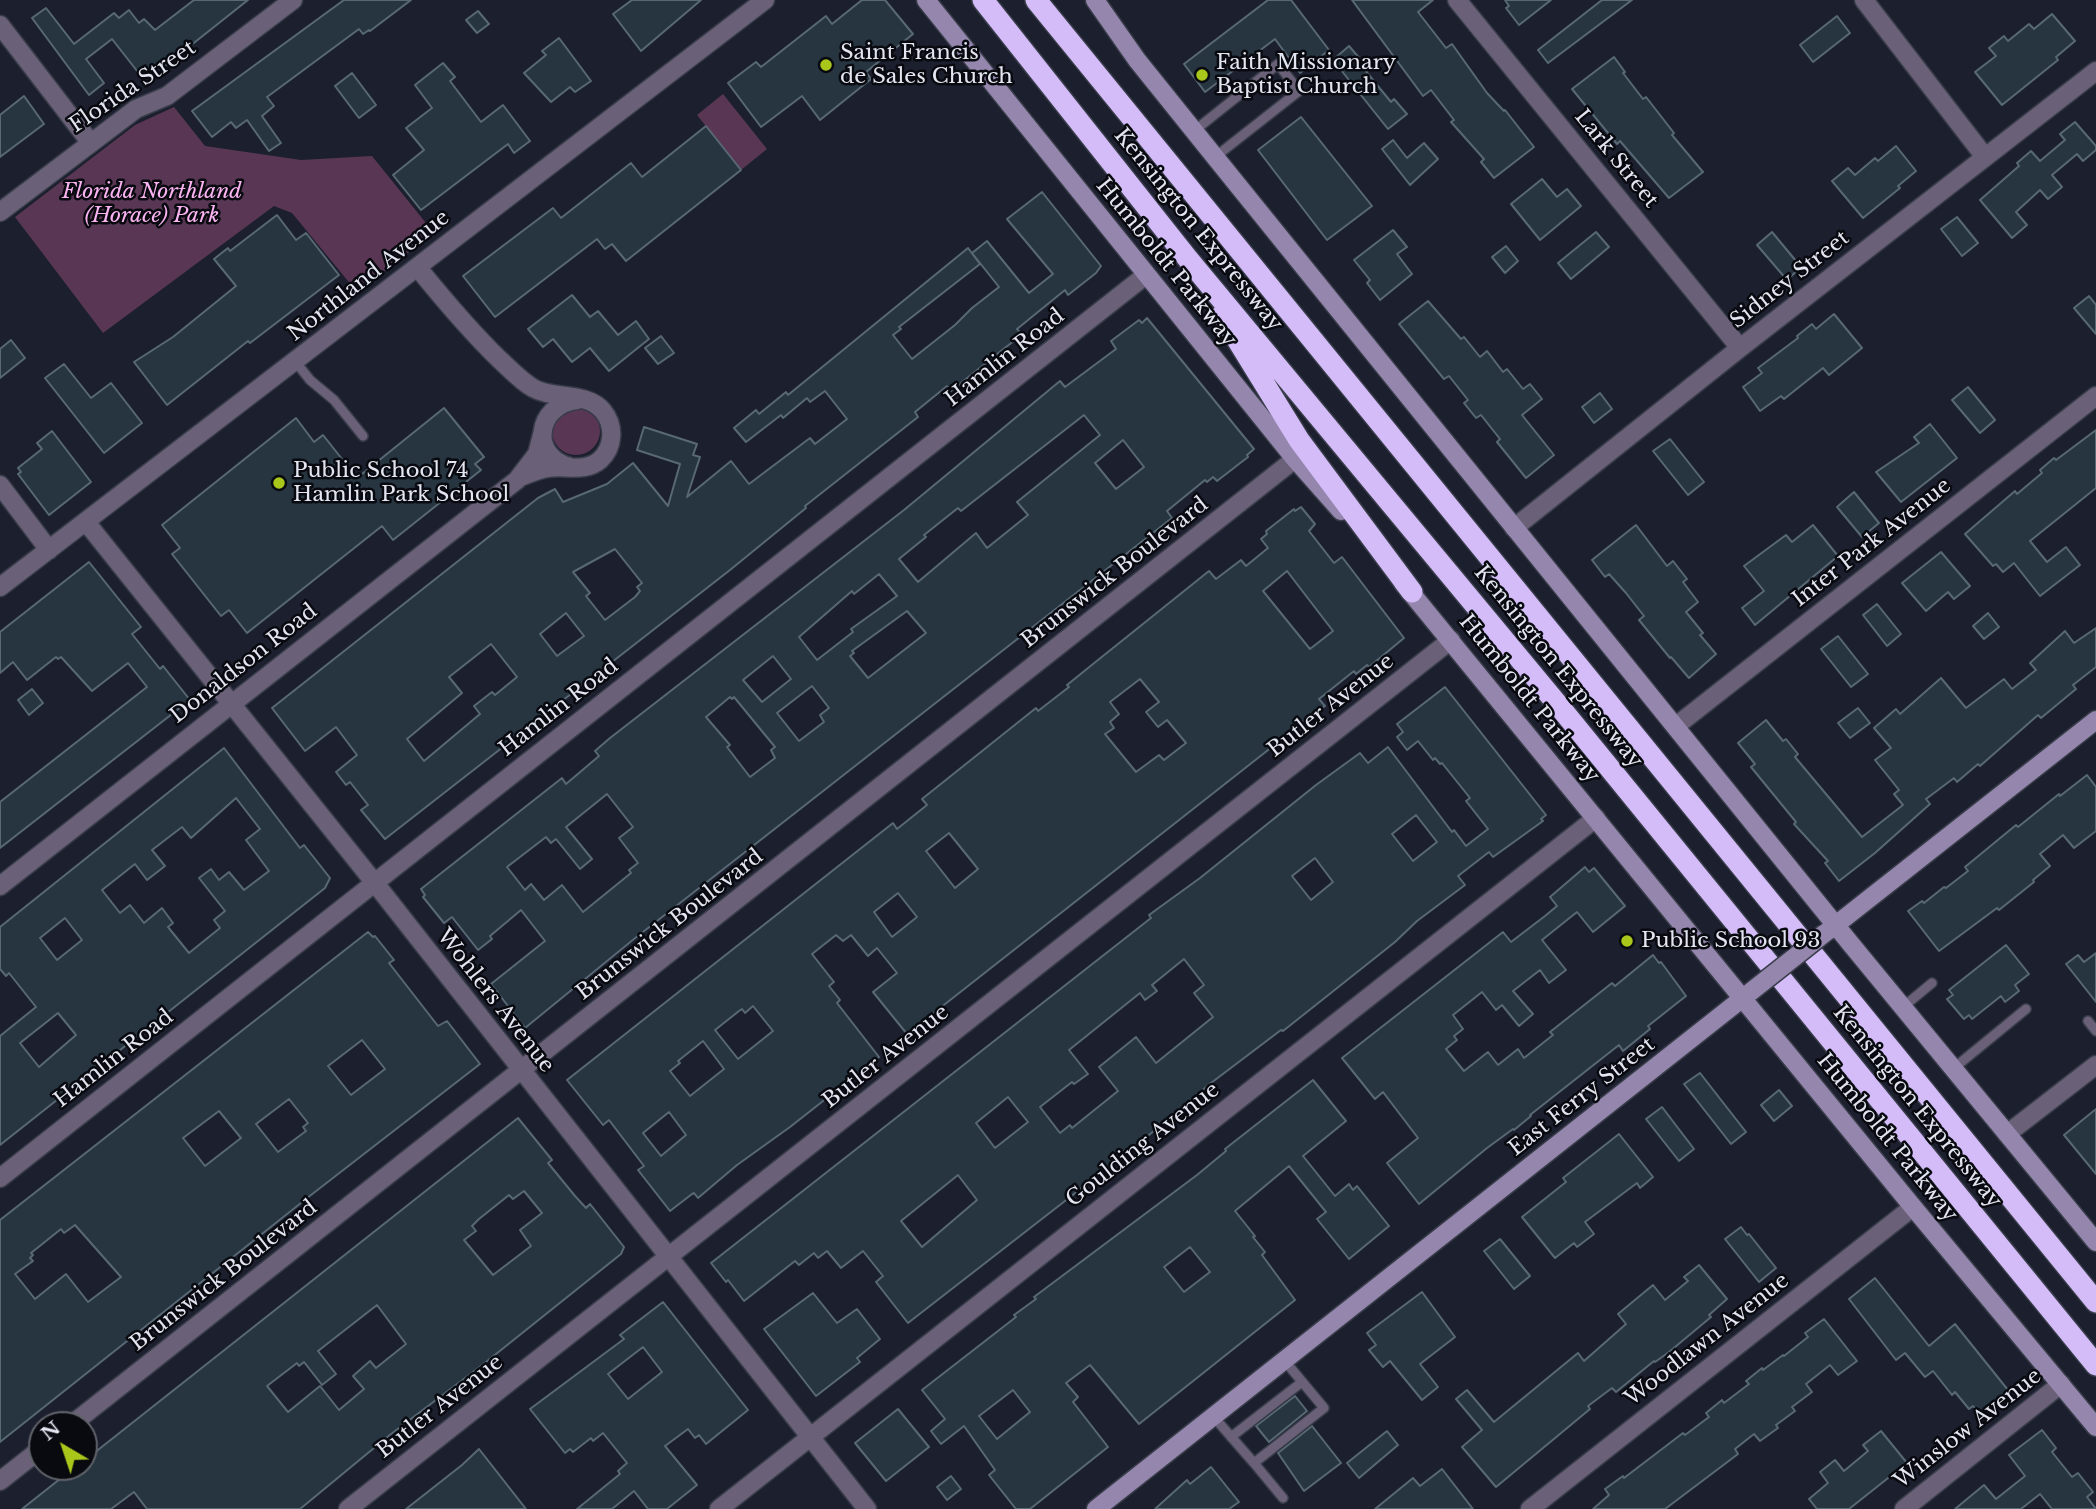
<!DOCTYPE html>
<html>
<head>
<meta charset="utf-8">
<style>
  body { margin:0 }
  #map { position:relative; width:2096px; height:1509px; overflow:hidden; background:#1c202e; font-family:"Libre Baskerville",serif }
  canvas { display:block }
  .north { position:absolute; left:28px; top:1411px; width:70px; height:70px; box-sizing:border-box; background:#080a10; border:2px solid #60626a; border-radius:50%; rotate:321deg; font-size:19px; font-weight:700; line-height:28px; text-align:center; color:#e3e6f0 }
  .north::after { content:''; display:block; margin:auto; width:24px; height:32px; background:#a9c71b; clip-path:polygon(50% 0,100% 100%,50% 72%,0 100%) }
</style>
</head>
<body>
<div id="map">
<canvas width="2096" height="1509"></canvas>
<div class="north">N</div>
</div>
<script>
const ctx = document.querySelector('canvas').getContext('2d');
ctx.lineJoin = 'round';
function paint(path, color) {
  ctx.fillStyle = color;
  ctx.fill(path, 'evenodd');
}
function trace(path, color, width, dash) {
  ctx.strokeStyle = color;
  ctx.lineWidth = width;
  ctx.lineCap = dash ? 'butt' : 'round';
  ctx.setLineDash(dash || []);
  ctx.stroke(path);
}
function drawText(font, color, halo, rows, align = 'center') {
  ctx.font = font + ' "Libre Baskerville",serif';
  ctx.lineWidth = 5;
  ctx.setLineDash([]);
  ctx.textBaseline = 'middle';
  ctx.strokeStyle = halo;
  ctx.fillStyle = color;
  for (const [text, x, y, turn = 0] of rows) {
    ctx.save();
    ctx.translate(x, y);
    ctx.rotate((+turn || 0) * Math.PI / 180);
    ctx.textAlign = isNaN(turn) ? turn : align;
    if (halo) ctx.strokeText(text, 0, 0);
    ctx.fillText(text, 0, 0);
    ctx.restore();
  }
}
paint(new Path2D(`
  M723 94 767 149 741 170 697 115Z
  M174 107 205 146 301 160 372 156 434 233 357 292 292 213 274 206 103 333 15 217 135 125Z
  M552 431a24 24 0 1 1 48 0a24 24 0 1 1-48 0Z`), '#593754');
const building = new Path2D(`
  M194 0H248L161 69 156 64 141 76 112 39 86 59 104 83 89 95 32 18 46 8 74 44 114 13 119 18 129 10 139 23 144 19 155 30Z
  M344 0H411L370 31 369 30 363 34 359 29 267 97 274 106 262 116 281 143 269 151 247 120 236 128 231 122 212 137 192 111Z
  M632 0H701L641 51 613 14Z
  M862 0H885L913 34 866 72 871 79 820 120 802 96 761 127 728 83 756 62 761 67 826 16 832 24Z
  M1268 0H1291L1329 50 1300 73 1275 39 1205 92 1184 64Z
  M1352 0H1433L1418 12 1446 48 1452 44 1487 93 1504 111 1505 110 1534 147 1494 178 1481 162 1484 159 1451 122 1454 120 1431 90 1423 96Z
  M1505 0H1551L1519 25 1506 8 1509 6Z
  M1602 0H1632L1548 63 1538 50Z
  M478 11 489 24 477 33 466 20Z
  M2052 14 2075 41 2056 57 2058 60 2002 105 1975 72 1996 56 1989 48 2004 36 2008 41 2029 24 2034 29Z
  M1837 16 1850 33 1813 62 1800 45Z
  M559 38 591 81 575 92 570 87 551 102 524 73 546 55 542 51Z
  M1349 46 1367 67 1364 69 1391 102 1394 99 1407 114 1388 129 1333 60Z
  M1614 57 1625 72 1623 73 1643 99 1646 97 1674 133 1672 135 1703 172 1669 198 1620 141 1617 144 1572 89Z
  M443 63 455 77 450 81 481 122 503 105 530 141 514 153 508 144 421 210 393 175 424 150 406 128 432 108 415 85Z
  M352 73 376 105 359 118 335 86Z
  M24 96 44 124 0 157V115Z
  M1301 117 1372 206 1327 240 1258 150Z
  M2075 122 2096 146V150L2083 161 2077 154 2052 175 2062 187 2048 199 2040 190 2016 212 2027 225 2012 238 1980 200 2019 166 2017 163 2031 151 2040 161 2065 140 2060 134Z
  M706 126 741 170 626 261 612 244 605 249 597 239 495 317 463 276 553 208 561 218 631 163 642 177Z
  M1393 140 1407 158 1424 143 1438 159 1410 185 1382 149Z
  M1896 146 1916 171 1898 186 1900 188 1863 218 1832 181 1848 168 1855 175 1875 158 1878 161Z
  M1542 179 1557 197 1567 189 1581 206 1540 240 1511 204Z
  M1042 192 1101 266 1096 273 1068 295 1065 290 1017 329 1022 335 1006 347 951 391 947 386 915 412 918 417 805 506 806 508 730 570 385 839 361 810 368 805 350 782 346 785 336 772 357 755 336 727 305 751 272 708 538 498 555 489 563 502 607 484 633 463 668 506 680 464 637 450 644 427 697 444 693 455 700 457 687 497 731 461 749 484 810 438 815 444 847 419 825 391 810 402 807 398 783 418 781 415 746 442 734 428 756 410 759 414 786 392 788 395 968 248 980 264 899 327 901 329 893 335 912 359 955 325 972 308 999 287 972 253 987 241 1029 293 1053 274 1007 219ZM615 549 642 583 637 587 640 591 635 597 605 620 586 596 590 593 573 572ZM566 613 584 636 557 656 540 634ZM491 644 517 677 495 695 492 692 474 706 480 714 424 761 407 739 462 693 449 677Z
  M277 215 296 240 306 233 339 275 250 343 248 341 167 405 134 362 173 337 236 286 214 259 228 248 230 251Z
  M1957 217 1978 243 1962 256 1941 229Z
  M1393 230 1407 247 1397 254 1412 274 1380 300 1367 283 1370 280 1354 260Z
  M1596 232 1609 247 1571 279 1558 263Z
  M1772 232 1801 267 1787 280 1757 245Z
  M1506 246 1518 261 1505 273 1492 257Z
  M572 295 590 317 598 311 618 335 636 321 649 339 609 371 590 348 572 362 553 339 543 347 528 329Z
  M2089 296 2096 305V334L2074 308Z
  M1428 301 1461 339 1464 337 1480 357 1487 351 1503 372 1507 369 1523 389 1530 384 1542 399 1522 415 1554 455 1526 478 1497 442 1500 439 1481 415 1476 418 1464 403 1468 400 1449 376 1444 379 1399 324Z
  M1834 314 1862 348 1829 375 1823 368 1784 399 1781 396 1760 411 1743 387 1762 373 1758 368 1798 338 1797 336 1812 324 1816 329Z
  M1147 318 1254 449 1247 455 1248 457 1217 481 1213 477 1207 482 1205 480 1167 511 1172 518 634 939 525 1028 491 984 545 941 521 910 490 936 492 939 478 950 452 917 444 923 423 897 425 895 421 889 562 778 566 784 599 756 595 751 610 738 904 510 1060 381 1065 387 1116 349 1111 341 1139 320 1142 323ZM1084 415 1100 435 1017 502 1028 515 987 548 976 533 918 582 899 559 926 537 924 535 958 508 961 511ZM1123 440 1144 467 1116 489 1095 463ZM879 574 897 596 851 629 853 632 817 660 799 637 852 591 854 594ZM907 611 926 633 868 678 850 656 854 653 852 651ZM773 656 791 679 762 702 743 680ZM812 686 829 708 820 715 824 722 799 741 777 713ZM730 697 732 699 734 697 775 747 771 750 775 758 750 777 727 747 730 745 706 717ZM607 794 633 827 619 838 638 863 629 870 631 873 583 912 562 885 544 900 531 884 525 890 507 867 546 837 551 843 556 839 580 869 592 859 566 827Z
  M661 336 674 353 658 364 645 348Z
  M11 340 25 358 0 378V349Z
  M64 364 91 398 111 383 142 423 104 453 45 378Z
  M1968 387 1995 420 1980 433 1952 400Z
  M1600 393 1612 409 1594 423 1582 407Z
  M444 408 484 457 475 464 481 470 393 540 382 526 247 633 229 610 221 616 172 554 180 548 162 525 296 418 314 442 323 435 357 478Z
  M1930 424 1957 458 1901 502 1876 472 1919 443 1914 437Z
  M2096 430V488L2030 541 2047 562 2066 547 2080 565 2040 596 2014 563 2003 572 1996 564 1993 566 1965 534 2015 491 2017 494 2042 473 2040 470 2054 458 2056 460Z
  M52 431 91 482 49 515 18 474 21 472 18 468 42 449 37 443Z
  M1670 439 1704 482 1688 495 1653 451Z
  M1854 492 1879 523 1862 537 1837 507Z
  M1301 507 1315 524 1309 531 1334 563 1342 557 1404 638 1369 667 1367 665 1356 674 1354 671 1319 699 1325 706 1275 741 1277 743 907 1034 873 992 897 973 877 948 868 956 851 935 843 941 836 935 812 954 834 982 829 986 840 1000 837 1003 879 1057 790 1127 737 1165 698 1198 694 1193 692 1194 670 1211 638 1170 644 1166 609 1120 603 1125 567 1080 893 823 897 829 927 805 922 799 1036 708 1038 711 1069 687 1067 685 1093 664 1209 571 1216 579 1241 560 1246 566 1268 548 1261 539 1267 534 1266 531 1294 509 1295 511ZM1287 571 1333 631 1310 649 1263 591ZM1140 679 1159 702 1146 712 1158 727 1167 720 1186 743 1164 760 1159 755 1136 772 1105 734 1114 728 1110 722 1119 714 1110 702ZM949 833 978 869 955 888 926 851ZM898 893 917 917 892 937 874 912ZM753 1006 773 1031 738 1059 715 1030 739 1011 742 1009 745 1013ZM703 1041 724 1069 690 1096 670 1071 680 1063 678 1061ZM669 1112 686 1135 661 1156 643 1133Z
  M1636 525 1667 566 1673 561 1687 579 1683 582 1698 602 1686 612 1703 633 1700 635 1716 654 1689 678 1671 657 1670 658 1639 620 1644 616 1626 593 1609 574 1605 577 1592 560Z
  M1813 525 1838 556 1755 625 1742 608 1764 591 1744 566 1786 535 1792 542Z
  M1941 552 1970 586 1954 599 1948 592 1926 611 1902 583Z
  M89 562 141 627 132 634 160 669 163 666 190 700 0 848V802L147 687 128 663 92 691 61 657 58 659 56 657 27 680 13 662 0 673V632Z
  M1877 604 1901 634 1887 646 1863 615Z
  M1988 613 1999 627 1984 639 1973 626Z
  M2096 628V667L2073 685 2076 689 2041 718 2038 715 1980 766 1978 764 1957 782 1954 778 1926 799 1930 804 1875 853 1839 881 1825 863 1828 861 1794 824 1796 822 1751 767 1755 764 1738 743 1766 720 1783 741 1786 739 1798 754 1795 757 1862 837 1903 805 1894 794 1899 790 1875 760 1891 748 1874 728 1896 709 1900 714 1941 678 1966 708 2004 679 2012 689 2036 670 2030 663 2065 631 2074 643Z
  M1838 636 1868 674 1851 687 1821 649Z
  M1445 687 1546 815 1541 819 1543 821 1493 857 1489 852 1458 876 1465 885 1417 921 1395 942 1283 1031 1281 1030 1211 1083 1137 1145 908 1323 876 1282 883 1276 863 1251 841 1268 827 1251 818 1258 814 1253 799 1265 795 1261 744 1301 728 1280 726 1282 711 1263 1151 918 1149 915 1200 878 1316 785 1360 753 1368 763 1388 747 1452 832 1454 830 1466 846 1488 829 1466 801 1470 798 1442 763 1440 764 1435 758 1433 760 1418 741 1407 750 1397 737 1403 732 1397 724ZM1416 815 1437 842 1413 861 1392 834ZM1315 858 1333 882 1311 900 1292 876ZM1184 959 1204 985 1194 993 1213 1017 1156 1063 1136 1037 1099 1067 1118 1091 1072 1128 1070 1125 1060 1133 1040 1107 1072 1082 1074 1084 1088 1074 1069 1050 1140 993 1145 1000 1157 991 1152 985ZM1008 1097 1028 1122 995 1148 976 1123ZM958 1175 977 1200 922 1247 901 1221Z
  M32 689 43 703 29 715 18 700Z
  M1858 708 1870 723 1850 738 1838 723Z
  M224 748 300 848 304 845 330 878 325 888 0 1145V1036L36 1007 9 973 6 976 0 969V927ZM236 798 260 829 246 840 269 871 244 890 229 872 219 880 211 869 199 878 225 911 214 920 220 928 189 953 168 927 173 923 162 908 144 923 130 905 120 913 102 890 135 864 147 880 165 866 152 850 182 827 191 838ZM65 918 82 940 57 960 40 938ZM58 1013 76 1035 39 1067 20 1043Z
  M2087 775 2096 787V831L2074 848 2063 835 2040 854 2050 866 2033 880 2034 882 1999 910 1997 908 1939 951 1908 911 1922 901 1924 903 1944 887 1946 888 1968 871 1965 867 2016 825 2018 827 2059 794 2060 796Z
  M1585 867 1589 872 1594 868 1625 906 1593 932 1577 912 1542 940 1566 970 1549 983 1540 970 1513 991 1533 1014 1519 1026 1502 1005 1496 1010 1482 992 1453 1015 1463 1029 1454 1036 1457 1040 1446 1049 1464 1071 1488 1052 1498 1065 1518 1049 1524 1058 1553 1035 1550 1032 1612 983 1615 986 1653 955 1659 963 1661 962 1686 996 1648 1026 1650 1029 1623 1051 1619 1045 1530 1115 1531 1116 1514 1130 1513 1129 1487 1148 1419 1204 1387 1163 1418 1138 1383 1092 1375 1099 1342 1058 1503 932 1511 942 1545 916 1557 906 1550 897Z
  M368 932 373 937 375 936 394 960 389 963 438 1026 447 1021 480 1064 311 1195 0 1442V1220ZM362 1040 385 1069 351 1095 328 1066ZM289 1099 308 1123 303 1127 306 1131 278 1152 256 1124ZM219 1111 241 1138 205 1166 183 1138ZM75 1225 121 1277 88 1302 66 1274 35 1299 15 1274 33 1261 30 1258 33 1255 31 1253 61 1229 64 1233Z
  M2006 945 2029 974 2015 985 2019 991 2005 1002 2001 996 1972 1019 1969 1015 1964 1019 1947 999 1953 995 1949 990Z
  M2096 953V1002L2066 964 2078 955 2084 962Z
  M1700 1073 1746 1132 1731 1144 1684 1084Z
  M1313 1080 1346 1121 1303 1156 1335 1196 1349 1184 1353 1190 1357 1186 1389 1226 1349 1259 1317 1219 1326 1212 1289 1166 1235 1211 1255 1236 1253 1237 1265 1252 1262 1255 1295 1300 1139 1424 1090 1365 1066 1383 1078 1397 1073 1402 1108 1447 1030 1509H1016L989 1475 995 1470 964 1426 941 1444 931 1431 945 1419 922 1390 1016 1317 1014 1315 1036 1299 1034 1297 1197 1175 1226 1151 1225 1149ZM1190 1247 1210 1272 1184 1292 1164 1267ZM1013 1390 1030 1412 997 1439 979 1416Z
  M1779 1090 1792 1106 1774 1121 1761 1105Z
  M1662 1107 1694 1149 1679 1161 1646 1119Z
  M2096 1109V1174L2064 1135Z
  M518 1118 552 1160 548 1163 575 1196 586 1208 590 1204 624 1247 621 1254 481 1366 391 1434 300 1509H147L134 1492 111 1509H22L75 1467H84V1461ZM524 1191 542 1213 520 1230 531 1246 493 1275 464 1240 476 1231 472 1226 479 1219 509 1195 513 1199ZM377 1305 406 1344 376 1368 370 1361 353 1376 364 1389 339 1410 320 1386 288 1412 267 1386 297 1363 299 1366 304 1362 322 1385 336 1374 318 1351Z
  M1619 1134 1653 1177 1640 1188 1637 1183 1585 1222 1594 1234 1577 1247 1574 1243 1555 1258 1522 1217 1566 1182 1563 1178Z
  M1741 1227 1747 1235 1749 1234 1776 1268 1759 1282 1725 1239Z
  M1500 1239 1530 1276 1514 1289 1484 1251Z
  M1699 1265 1727 1299 1709 1315 1711 1317 1669 1352 1655 1362 1654 1361 1616 1392 1612 1388 1588 1406 1590 1409 1496 1487 1462 1447 1482 1430 1456 1399 1467 1390 1494 1422 1578 1353 1584 1361 1626 1324 1618 1314 1653 1285 1665 1300 1688 1281 1684 1277Z
  M1875 1278 1929 1346 1955 1324 2008 1390 1979 1414 1973 1406 1969 1409 1955 1392 1952 1395 1933 1371 1925 1377 1905 1353 1896 1360 1849 1299Z
  M1422 1292 1455 1337 1420 1364 1438 1387 1422 1400 1390 1361 1383 1367 1369 1350 1376 1345 1367 1333Z
  M813 1293 837 1323 857 1309 880 1339 857 1358 860 1362 816 1396 764 1329Z
  M663 1302 748 1410 706 1444 699 1435 695 1438 688 1429 665 1446 697 1485 667 1509H648L634 1491 612 1509H577L620 1474 618 1471 627 1463 603 1433 593 1441 591 1438 573 1452 570 1449 565 1453 530 1409 624 1339 620 1335ZM643 1347 662 1372 628 1399 608 1374Z
  M1824 1319 1857 1361 1838 1375 1830 1365 1806 1384 1812 1392 1792 1407 1795 1411 1776 1425 1778 1428 1760 1441 1754 1434 1735 1449 1738 1454 1665 1509H1593L1609 1495 1605 1489 1623 1476 1624 1478 1683 1433 1685 1435 1709 1417 1706 1413 1722 1400 1724 1403 1749 1384 1746 1381 1762 1368 1763 1370 1783 1355 1784 1356 1808 1337 1805 1333Z
  M1295 1396 1307 1411 1269 1442 1256 1426Z
  M898 1409 929 1447 886 1481 855 1443Z
  M1312 1426 1341 1463 1304 1491 1278 1453Z
  M2042 1430 2056 1448 2052 1452 2072 1477 2078 1473 2093 1492 2087 1497 2096 1509H2052L2040 1494 2021 1509H1955L1984 1485 1996 1499 2025 1476 2009 1455Z
  M1387 1431 1398 1445 1359 1478 1347 1463Z
  M1881 1431 1907 1463 1849 1509H1817L1809 1499 1828 1483 1820 1472 1835 1460 1844 1471 1868 1451 1863 1445Z
  M479 1449 526 1509H406L462 1465Z
  M1211 1467 1239 1502 1229 1509H1155L1187 1480 1190 1484Z
  M1442 1469 1473 1509H1375L1413 1478 1420 1486Z
  M951 1476 961 1489 947 1500 937 1487Z`);
paint(building, '#263540');
trace(building, '#586874', 2);
const lane = new Path2D(`
  M1194 131 1278 64 1299 91 1215 157
  M295 361 310 380 334 400 363 436
  M1903 1007 1932 983
  M2088 1021 2096 1031
  M1954 1068 2026 1009
  M1213 1416 1254 1463 1324 1408 1284 1360
  M1231 1437 1302 1382
  M1254 1463 1283 1498`);
const street = new Path2D(`
  M1457 0 1740 348
  M1864 0 1985 157
  M0 25 90 142
  M0 212 136 109 167 96 293 0
  M418 268C444 300 470 331 500 360 510 369 521 381 533 388 554 400 586 391 603 411 615 426 614 447 600 460 585 473 565 465 548 468 539 469 531 473 523 476
  M570 467C529 456 536 405 577 400
  M0 485 49 550
  M86 522 382 892 867 1509
  M1514 528 1740 348 2096 71
  M0 587 765 0
  M1676 726 2096 396
  M0 886 517 480 537 454 543 431
  M2007 1134 2096 1065
  M0 1178 1146 275
  M71 1425 1295 459
  M0 1481 42 1448
  M348 1509 1451 640
  M719 1509 1596 818
  M1530 1509 1913 1207
  M1904 1509 2061 1384`);
const secondary = new Path2D(`
  M926 0 1295 459 1341 511
  M1095 0 1137 60 1215 157 1850 943 2096 1242
  M1403 583 1913 1207 2096 1427
  M1828 931 2096 720
  M1096 1509 1753 990`);
const highway = new Path2D(`
  M983 0 1188 259 1568 717 2096 1365
  M1036 0 2096 1302
  M1222 315 1299 440 1412 592`);
trace(lane, '#383c49', 12);
trace(street, '#383c49', 21);
trace(secondary, '#383c49', 21);
trace(highway, '#383c49', 24);
trace(lane, '#6a6179', 9);
trace(street, '#6a6179', 18);
trace(secondary, '#9486ac', 18);
trace(highway, '#d3bcf8', 21);
const secondaryBridge = new Path2D(`
  M1753 990 1825 933`);
trace(secondaryBridge, '#383c49', 21, []);
trace(secondaryBridge, '#9486ac', 18);
for (const [x, y, r, color] of [
  [826,65,7,"#a9c71b"],
  [1202,75,7,"#a9c71b"],
  [279,483,7,"#a9c71b"],
  [1627,941,7,"#a9c71b"]
]) {
  const dot = new Path2D();
  dot.arc(x, y, r, 0, 2 * Math.PI);
  ctx.fillStyle = color;
  ctx.fill(dot);
  trace(dot, '#080a10', 2.5);
}
drawText('21px', '#e3e6f0', '#080a10', [
  ["Saint Francis",840,53],
  ["de Sales Church",840,77],
  ["Faith Missionary",1216,63],
  ["Baptist Church",1216,87],
  ["Public School 74",293,471],
  ["Hamlin Park School",293,495],
  ["Public School 93",1641,941]
], 'left');
drawText('21px', '#e3e6f0', '#080a10', [
  ["Florida Street",133,87,-34],
  ["Lark Street",1616,159,51],
  ["Kensington Expressway",1198,230,51],
  ["Humboldt Parkway",1166,263,51],
  ["Northland Avenue",369,276,-38],
  ["Sidney Street",1790,280,-38],
  ["Hamlin Road",1005,358,-38],
  ["Inter Park Avenue",1872,543,-38],
  ["Brunswick Boulevard",1115,573,-38],
  ["Donaldson Road",244,664,-38],
  ["Kensington Expressway",1558,667,51],
  ["Humboldt Parkway",1529,699,51],
  ["Butler Avenue",1331,706,-38],
  ["Hamlin Road",559,708,-38],
  ["Brunswick Boulevard",670,925,-38],
  ["Wohlers Avenue",495,1001,52],
  ["Butler Avenue",886,1057,-38],
  ["Hamlin Road",114,1059,-38],
  ["East Ferry Street",1582,1097,-38],
  ["Kensington Expressway",1917,1107,51],
  ["Humboldt Parkway",1887,1138,51],
  ["Goulding Avenue",1143,1145,-38],
  ["Brunswick Boulevard",224,1276,-38],
  ["Woodlawn Avenue",1707,1340,-38],
  ["Butler Avenue",440,1407,-38],
  ["Winslow Avenue",1968,1429,-38]
]);
drawText('italic 21px', '#fcb3f1', '#080a10', [
  ["Florida Northland",152,192],
  ["(Horace) Park",152,216]
]);
</script>
</body>
</html>
